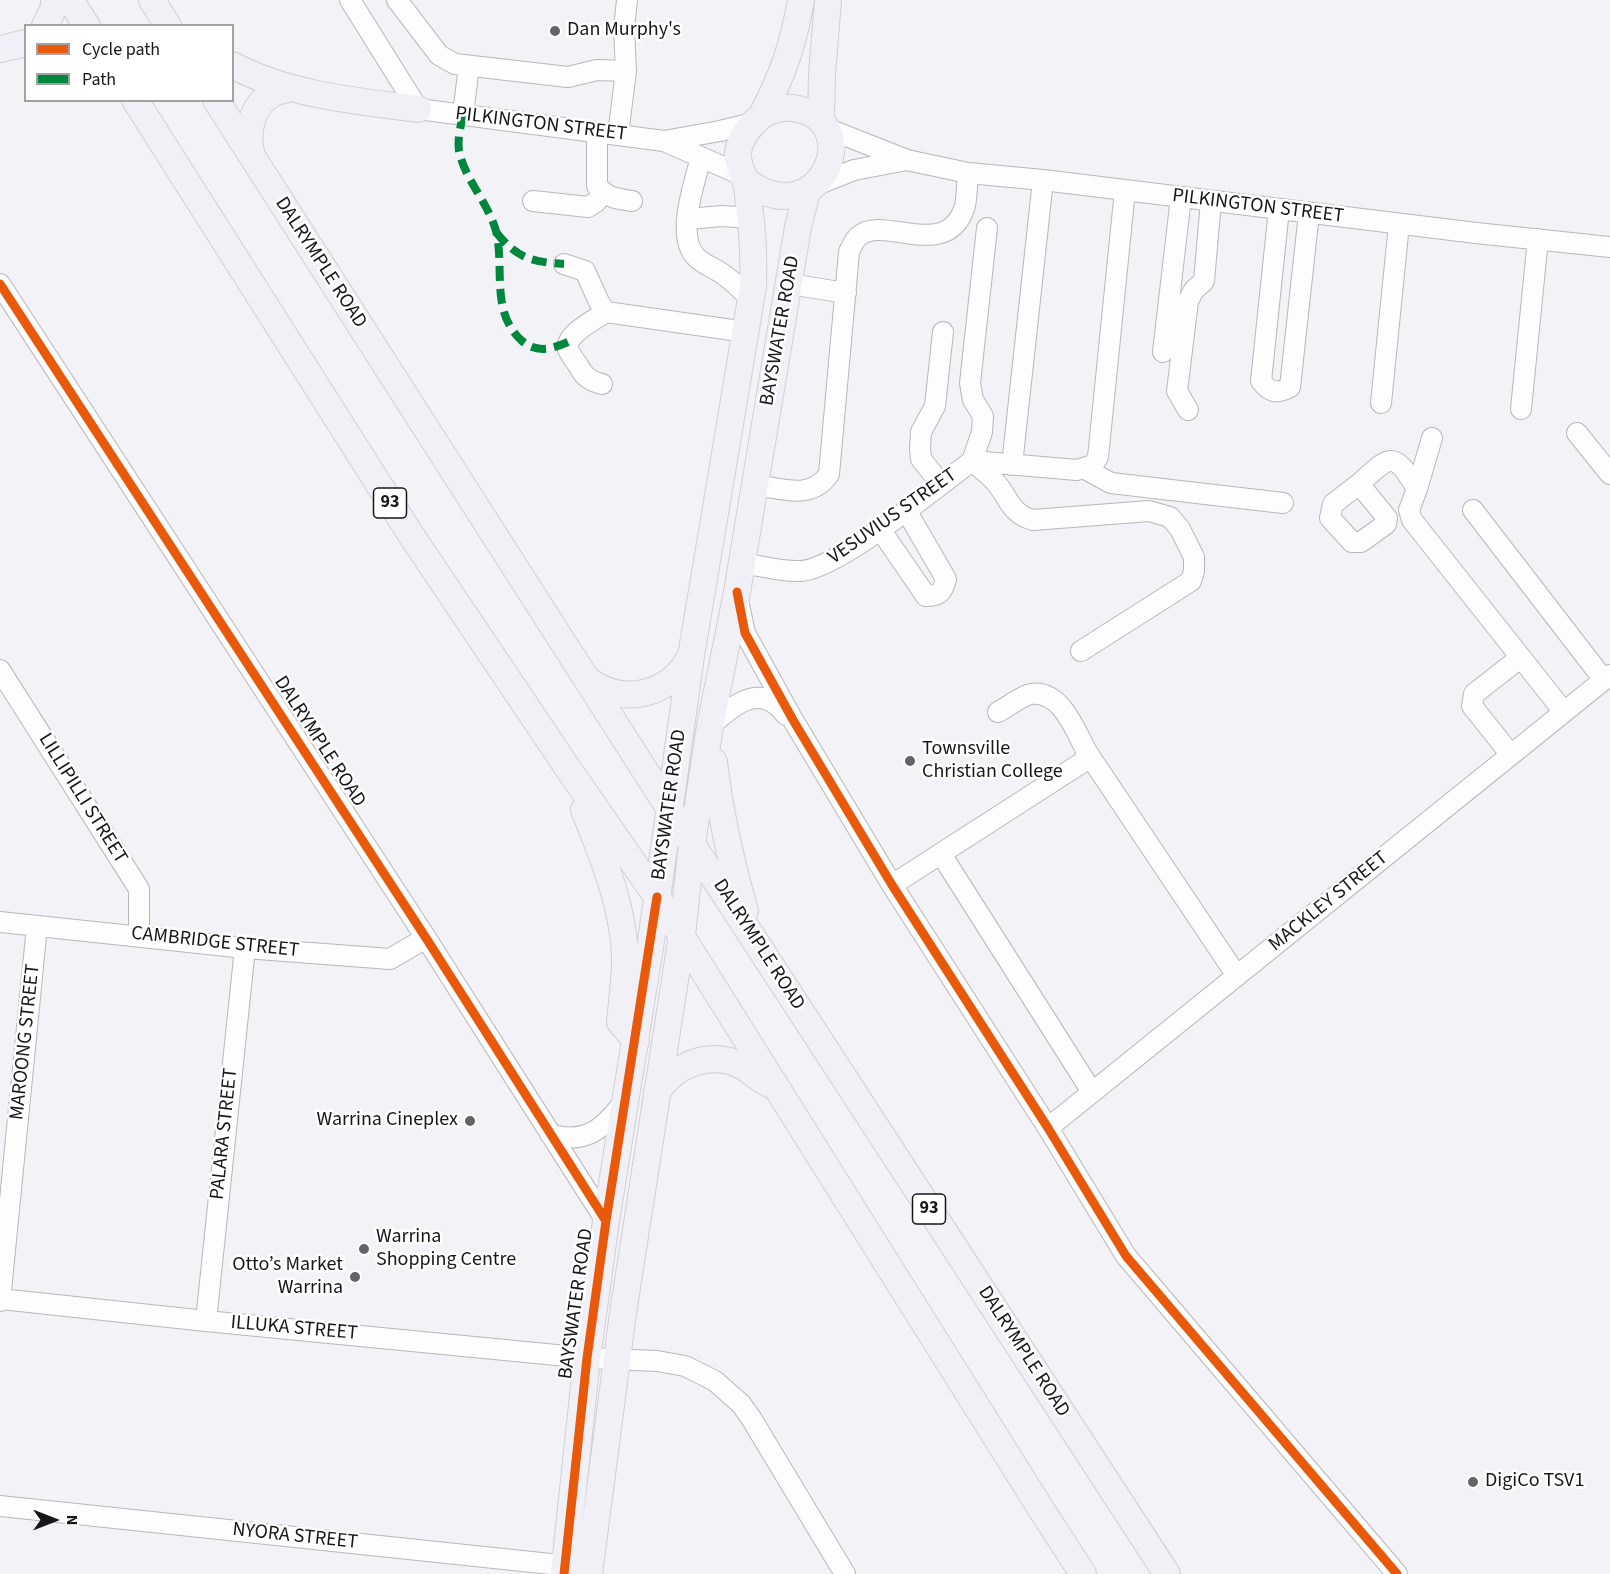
<!DOCTYPE html>
<html>
<head>
<meta charset="utf-8">
<style>
  body { margin:0 }
  #map { position:relative; width:1610px; height:1574px; overflow:hidden; background:#f2f2f7; font-family:"Source Sans 3",sans-serif }
  canvas { display:block }
  .legend { position:absolute; left:24px; top:24px; width:210px; height:78px; box-sizing:border-box; background:#fff; border:2px solid #a2a2a3; margin:0; padding:8px 10px; list-style:none; font-size:18px; color:#16171a }
  .legend li { display:flex; align-items:center; gap:12px; height:30px }
  .legend b { width:30px; border:2px solid #a2a2a3 }
  .north { position:absolute; left:24px; top:1490px; width:60px; height:60px; -webkit-text-stroke:4px #fff; paint-order:stroke; rotate:90deg; font-size:16px; font-weight:700; line-height:24px; text-align:center; color:#16171a }
  .north::after { content:''; display:block; margin:auto; width:21px; height:27px; background:#16171a; clip-path:polygon(50% 0,100% 100%,50% 72%,0 100%) }
</style>
</head>
<body>
<div id="map">
<canvas width="1610" height="1574"></canvas>
<ul class="legend">
<li><b style="height:8px;background:#e8590c"></b>Cycle path</li>
<li><b style="height:8px;background:#00873e"></b>Path</li>
</ul>
<div class="north">N</div>
</div>
<script>
const ctx = document.querySelector('canvas').getContext('2d');
ctx.lineJoin = 'round';
function trace(path, color, width, dash) {
  ctx.strokeStyle = color;
  ctx.lineWidth = width;
  ctx.lineCap = dash ? 'butt' : 'round';
  ctx.setLineDash(dash || []);
  ctx.stroke(path);
}
function drawText(font, color, halo, rows, align = 'center') {
  ctx.font = font + ' "Source Sans 3",sans-serif';
  ctx.lineWidth = 5;
  ctx.setLineDash([]);
  ctx.textBaseline = 'middle';
  ctx.strokeStyle = halo;
  ctx.fillStyle = color;
  for (const [text, x, y, turn = 0] of rows) {
    ctx.save();
    ctx.translate(x, y);
    ctx.rotate((+turn || 0) * Math.PI / 180);
    ctx.textAlign = isNaN(turn) ? turn : align;
    if (halo) ctx.strokeText(text, 0, 0);
    ctx.fillText(text, 0, 0);
    ctx.restore();
  }
}
const minor = new Path2D(`
  M350 0 418 109 664 141 742 175
  M397 0 439 55 455 64 568 77 597 70 626 71
  M463 114 469 66
  M826 128 907 160 968 173 1043 180 1476 233 1610 247
  M597 133V186C608 198 617 199 632 201
  M618 135 626 71 624 28 627 0
  M664 141 720 131 753 123
  M701 157C695 182 675 236 696 257 704 265 715 268 724 275 734 282 743 291 751 300
  M814 186 854 170 907 160
  M533 201 588 207 596 202 603 193
  M1279 209 1261 381C1270 393 1277 394 1290 387L1309 213
  M688 219 722 216 751 218
  M564 264 585 271 599 302 606 312 746 332
  M0 284 426 938 606 1221
  M789 284 846 293
  M1163 352 1181 197
  M602 384C590 381 584 377 578 365 575 361 570 354 568 349 564 335 596 319 606 312
  M1381 403 1399 224
  M1521 409 1538 239
  M1188 410 1177 391 1188 301 1194 290 1204 281 1211 201
  M1577 433 1610 474
  M972 461C980 468 990 475 997 484 1010 500 1011 514 1033 520L1149 511 1170 517 1180 529 1194 557V571L1191 581 1081 651
  M972 461 1077 470 1093 465 1098 457 1125 190
  M972 461 982 432 983 416 973 400 970 383 987 228
  M1012 465 1043 180
  M1085 469 1111 483 1283 503
  M941 484 921 459 920 448 921 432 935 406 943 332
  M1359 484 1333 504 1330 518 1352 542H1361L1386 524 1387 518 1359 484C1390 456 1393 449 1417 489L1409 510 1412 520 1564 712
  M754 485C782 488 811 501 829 474L849 252C852 246 854 240 859 236 883 214 948 263 965 206 967 196 967 183 968 173
  M1417 489 1432 438
  M1473 510 1604 680
  M880 529 926 596C939 596 943 592 946 579L906 510
  M742 563C761 566 782 572 801 571 838 569 938 486 972 461
  M738 600 745 633 793 720 892 885 1048 1128 1126 1256 1397 1574
  M0 670 139 889V935
  M710 726C725 713 750 688 772 702 777 705 782 710 786 715
  M1087 752 1237 976
  M1511 755 1472 706 1474 694 1520 658
  M941 854 1092 1092
  M892 885 1083 762 1087 752C1076 732 1061 689 1031 694 1023 695 1006 708 998 712
  M0 922 245 948 390 959 426 938
  M1048 1128 1610 675
  M550 1134C585 1145 603 1129 623 1103
  M0 1299 206 1321 587 1358 657 1361 685 1366 715 1381 741 1404 751 1418 845 1574
  M0 1301 37 926
  M206 1321 245 948
  M0 1506 579 1567`);
const major = new Path2D(`
  M70 0 87 26
  M152 0 168 26
  M45 26 55 5 54 0
  M0 49 26 43
  M232 65C289 95 355 101 418 109
  M135 100 411 535 567 767 657 897 1041 1509 1083 1574
  M216 100 692 844 1167 1574
  M762 115C783 74 793 46 801 0
  M821 120 822 74 828 0
  M252 156C246 136 250 106 272 94 277 91 285 90 291 88
  M589 681C624 706 670 695 690 657
  M714 762C720 813 731 862 745 911
  M584 810C604 859 626 913 625 966 624 985 622 1003 620 1022L636 1041
  M657 1092C675 1064 711 1050 742 1066 752 1071 759 1080 769 1084
  M564 1574 587 1358 606 1221 651 941 691 656 753 287C754 260 753 233 749 205 748 198 748 190 746 183 743 172 737 165 738 152 740 139 749 126 759 118 769 109 785 106 798 109 866 123 820 236 746 181
  M589 1574 623 1313 682 935 692 844 710 726 737 592 798 227 807 191`);
trace(minor, '#b7b8bc', 22);
trace(major, '#d0d0d2', 28);
trace(minor, '#fdfdfe', 20);
trace(major, '#f1f0f6', 26);
trace(new Path2D(`
  M463 114C461 126 457 139 459 151 465 180 488 202 496 231 505 268 490 311 521 340 536 354 552 349 568 342
  M496 232C516 258 532 262 564 264`), '#00873e', 8, [15, 8]);
trace(new Path2D(`
  M0 284 426 938 606 1221
  M737 592 745 633 793 720 892 885 1048 1128 1126 1256 1397 1574
  M564 1574 587 1358 606 1221 657 897`), '#e8590c', 9);
for (const [x, y, r, color] of [
  [555,31,6,"#636467"],
  [910,761,6,"#636467"],
  [470,1121,6,"#636467"],
  [364,1249,6,"#636467"],
  [355,1277,6,"#636467"],
  [1473,1482,6,"#636467"]
]) {
  const dot = new Path2D();
  dot.arc(x, y, r, 0, 2 * Math.PI);
  ctx.fillStyle = color;
  ctx.fill(dot);
  trace(dot, '#fff', 2);
}
for (const [x, y, w] of [
  [390,503,33],
  [929,1209,33]
]) {
  const box = new Path2D();
  box.roundRect(x - w / 2, y - 15, w, 30, 4.5);
  ctx.fillStyle = '#fff';
  ctx.fill(box);
  trace(box, '#16171a', 1.5);
}
drawText('bold 18px', '#16171a', null, [
  ["93",390,503],
  ["93",929,1209]
]);
drawText('20px', '#16171a', '#fff', [
  ["Dan Murphy's",567,31],
  ["Townsville",922,750],
  ["Christian College",922,773],
  ["Warrina Cineplex",458,1121,"right"],
  ["Warrina",376,1238],
  ["Shopping Centre",376,1261],
  ["Otto’s Market",343,1266,"right"],
  ["Warrina",343,1289,"right"],
  ["DigiCo TSV1",1485,1482]
], 'left');
drawText('20px', '#16171a', '#fff', [
  ["PILKINGTON STREET",541,125,7],
  ["PILKINGTON STREET",1258,207,7],
  ["DALRYMPLE ROAD",320,263,57],
  ["BAYSWATER ROAD",781,331,-80],
  ["VESUVIUS STREET",893,517,-35],
  ["DALRYMPLE ROAD",319,742,57],
  ["LILLIPILLI STREET",82,799,58],
  ["BAYSWATER ROAD",670,805,-82],
  ["MACKLEY STREET",1329,902,-39],
  ["CAMBRIDGE STREET",215,943,6],
  ["DALRYMPLE ROAD",758,945,57],
  ["MAROONG STREET",26,1042,-84],
  ["PALARA STREET",225,1134,-84],
  ["BAYSWATER ROAD",577,1304,-82],
  ["ILLUKA STREET",294,1329,5],
  ["DALRYMPLE ROAD",1023,1352,57],
  ["NYORA STREET",295,1537,6]
]);
</script>
</body>
</html>
